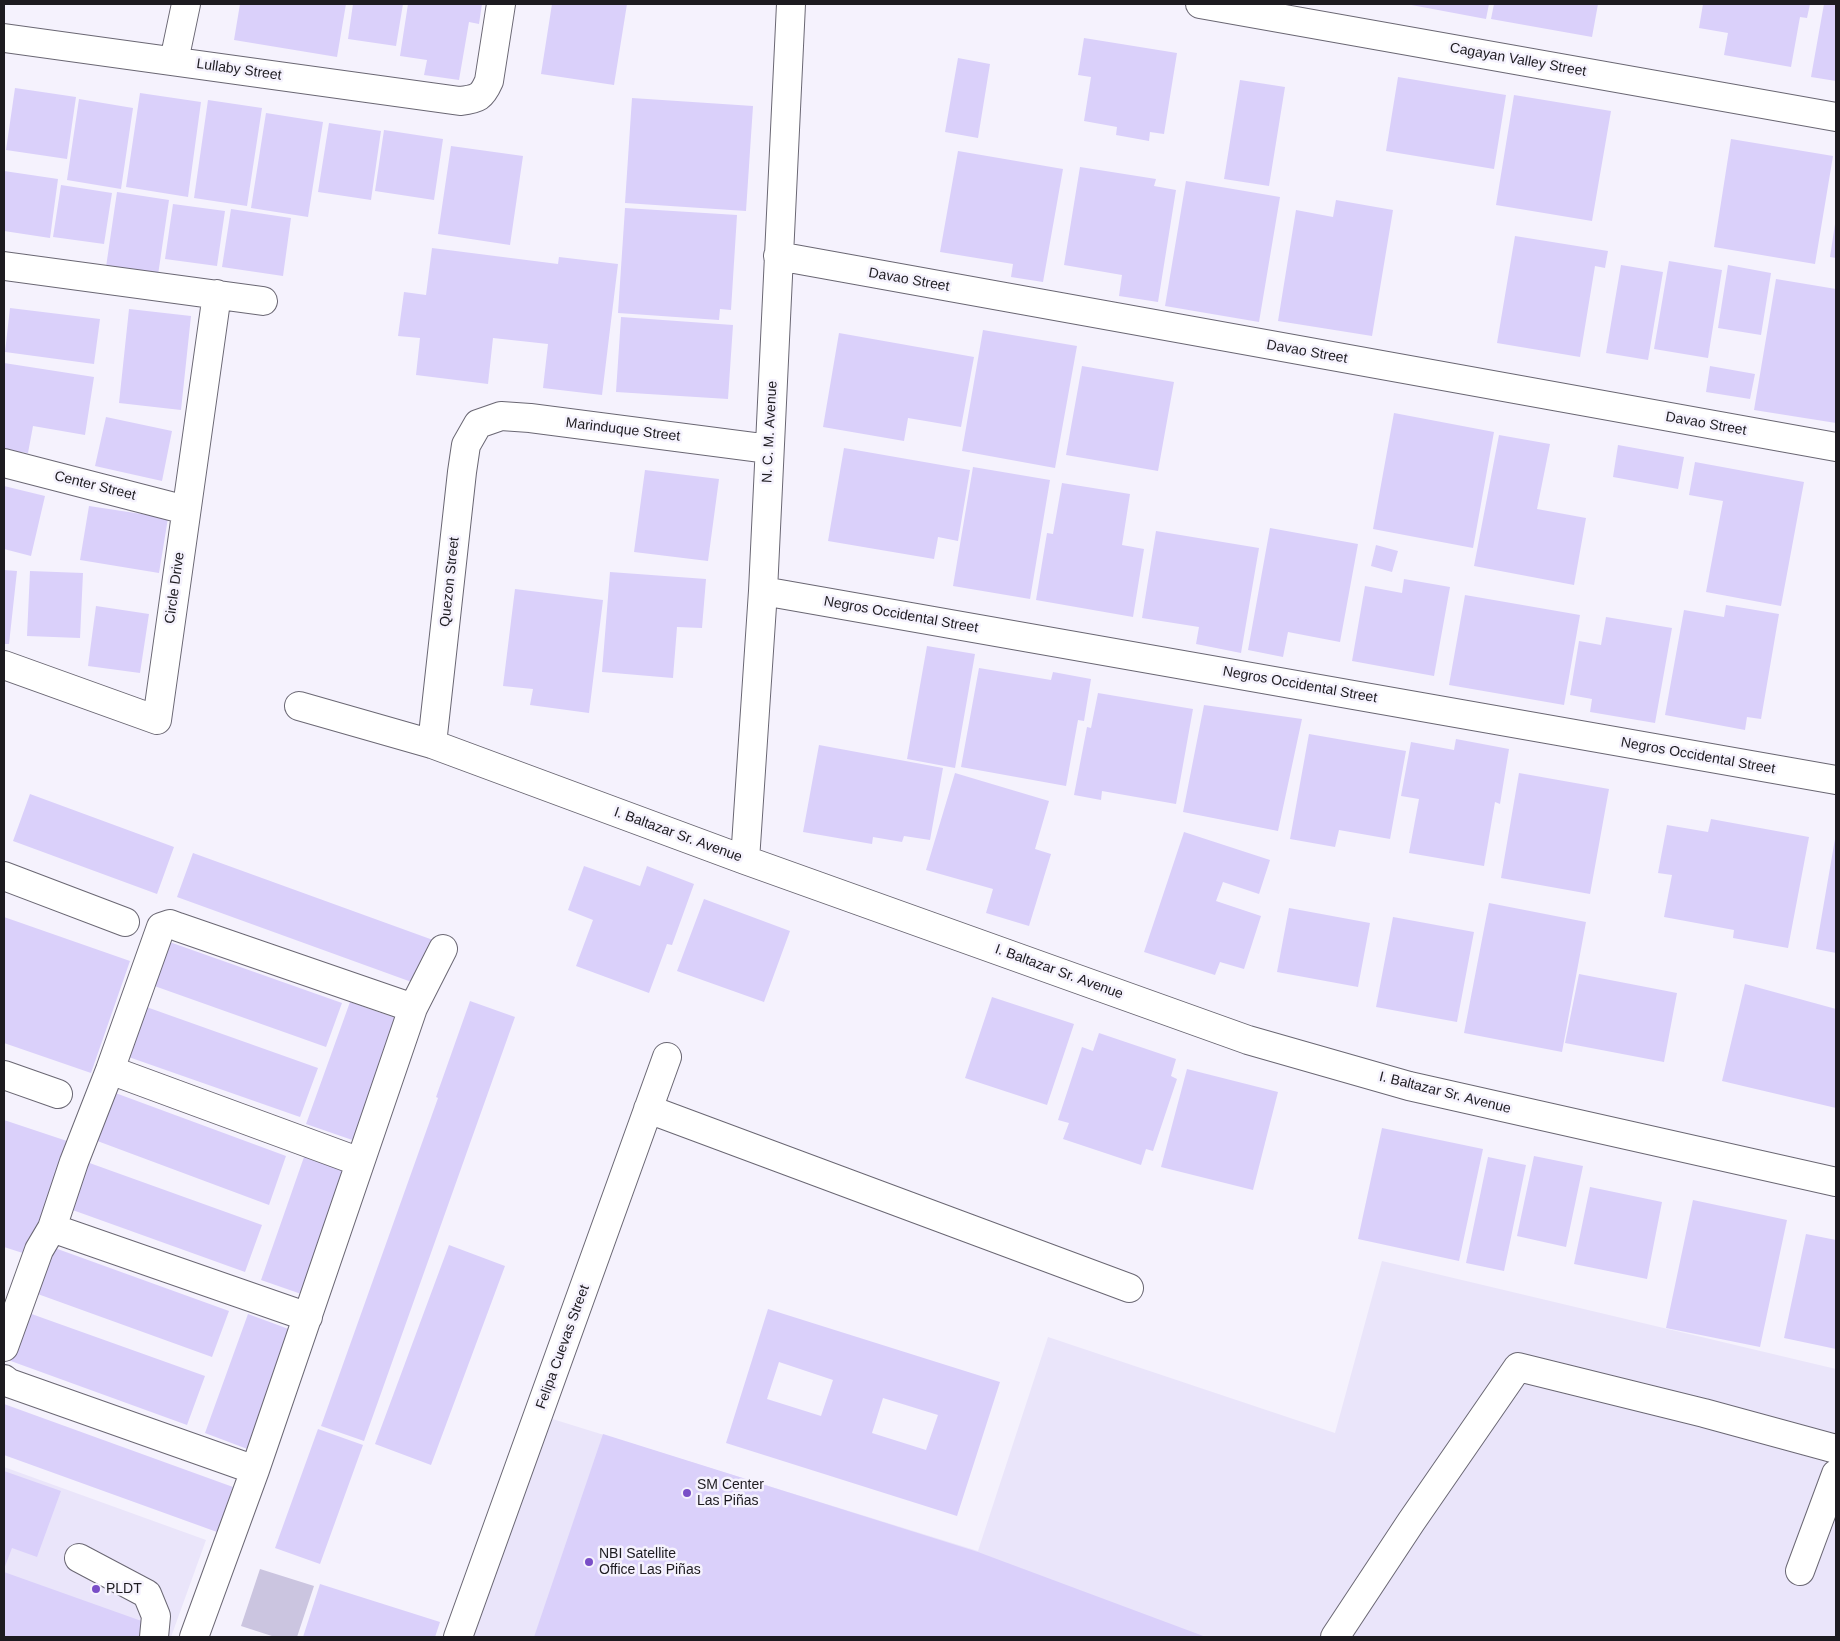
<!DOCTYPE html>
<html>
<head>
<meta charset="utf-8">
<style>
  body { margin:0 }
  #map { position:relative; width:1840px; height:1641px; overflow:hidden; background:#f5f2fd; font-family:Helvetica,sans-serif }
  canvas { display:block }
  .frame { position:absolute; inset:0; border:5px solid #1d1b20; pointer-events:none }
</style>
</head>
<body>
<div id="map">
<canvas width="1840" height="1641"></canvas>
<div class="frame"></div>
</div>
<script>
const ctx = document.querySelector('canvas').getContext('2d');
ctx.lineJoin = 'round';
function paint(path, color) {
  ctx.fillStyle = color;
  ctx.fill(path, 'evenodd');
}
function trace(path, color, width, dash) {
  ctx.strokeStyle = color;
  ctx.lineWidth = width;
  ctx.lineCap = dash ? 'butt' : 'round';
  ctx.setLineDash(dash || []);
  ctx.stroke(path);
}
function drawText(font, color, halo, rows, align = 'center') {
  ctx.font = font + ' Helvetica,sans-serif';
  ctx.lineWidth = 5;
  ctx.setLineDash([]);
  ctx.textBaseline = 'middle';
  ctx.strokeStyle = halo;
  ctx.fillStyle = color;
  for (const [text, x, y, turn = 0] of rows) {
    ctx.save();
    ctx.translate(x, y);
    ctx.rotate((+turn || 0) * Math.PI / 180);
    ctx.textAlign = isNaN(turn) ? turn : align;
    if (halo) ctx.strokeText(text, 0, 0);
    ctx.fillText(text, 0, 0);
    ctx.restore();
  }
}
paint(new Path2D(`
  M1382 1261 1836 1369V1637H466L546 1417 978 1551 1048 1337 1335 1433Z
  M4 1467 206 1540 171 1637H4Z`), '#eae5fa');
paint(new Path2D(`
  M260 1569 314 1586 297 1637H275L241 1626Z`), '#cbc5e0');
paint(new Path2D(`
  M240 4H346L337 57 234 40Z
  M353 4H403L396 46 348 39Z
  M408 4H482L479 24 469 22 459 80 424 75 427 60 400 56Z
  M552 4H627L614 85 541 74Z
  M1406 4H1489L1486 19Z
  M1494 4H1598L1592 37 1491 19Z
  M1703 4H1810L1807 18 1800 17 1791 67 1724 55 1728 33 1699 28Z
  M1824 4H1836V81L1811 77Z
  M1084 38 1177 53 1164 134 1150 132 1149 141 1116 135 1117 127 1084 121 1091 77 1078 75Z
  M958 58 990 64 978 138 945 132Z
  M1398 77 1506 95 1494 169 1386 151Z
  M1240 80 1285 87 1269 186 1224 179Z
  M15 88 76 97 67 159 6 150Z
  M140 93 201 102 188 197 126 187Z
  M1514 95 1611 111 1592 221 1496 205Z
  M632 98 753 106 746 211 625 203Z
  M79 99 133 108 121 189 67 180Z
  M208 100 262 108 247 206 194 198Z
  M266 113 323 122 308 217 251 208Z
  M329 123 381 131 371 200 318 192Z
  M384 130 443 139 434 200 375 191Z
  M1731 139 1833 156 1815 264 1714 247Z
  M451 146 523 156 510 245 438 234Z
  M958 151 1063 169 1043 282 1011 277 1013 264 940 252Z
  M1080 167 1156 179 1154 186 1176 190 1158 302 1119 296 1122 275 1064 265Z
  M4 171 58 179 50 238 4 231Z
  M1186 181 1280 197 1259 322 1165 306Z
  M61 185 112 193 104 244 53 237Z
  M117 192 169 200 158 275 106 267Z
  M1336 200 1393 210 1372 336 1278 321 1296 210 1333 217Z
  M173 204 225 211 217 266 165 259Z
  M625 208 737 215 731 310 720 309 719 320 618 313Z
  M231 209 291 218 283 276 222 267Z
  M1835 224H1836V258L1830 257Z
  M1515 236 1608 251 1605 268 1595 266 1580 357 1497 343Z
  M432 248 558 264 559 257 618 264 602 395 543 388 548 344 493 338 488 384 416 375 420 338 398 336 404 292 426 295Z
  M1669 261 1722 270 1708 358 1654 349Z
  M1621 265 1663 272 1648 360 1606 353Z
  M1728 265 1771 273 1761 335 1718 328Z
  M1776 279 1836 289V423L1754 410Z
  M10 308 100 319 94 364 5 352Z
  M129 309 191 316 181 410 119 403Z
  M621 317 733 325 728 399 616 392Z
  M983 330 1077 346 1055 468 962 451Z
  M839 333 974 357 961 427 908 418 904 441 823 427Z
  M4 363 94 377 85 435 33 426 28 453 4 450Z
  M1082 366 1174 382 1158 471 1066 455Z
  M1710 366 1755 374 1750 399 1706 392Z
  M1394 413 1494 432 1473 548 1373 529Z
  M106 417 172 431 162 481 95 466Z
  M1499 435 1550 444 1537 509 1586 518 1574 585 1474 566Z
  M1618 445 1684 457 1678 489 1613 477Z
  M844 448 970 470 958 541 938 537 934 559 828 541Z
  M1695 462 1804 482 1781 606 1706 592 1723 501 1689 495Z
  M973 467 1050 480 1030 599 953 586Z
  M645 470 719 479 708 561 634 552Z
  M1062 483 1130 494 1122 545 1144 549 1133 617 1036 600 1047 533 1053 534Z
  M4 486 45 496 31 556 4 549Z
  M89 506 168 518 159 573 80 560Z
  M1270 528 1358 544 1340 642 1288 632 1283 657 1248 650Z
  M1156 531 1259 548 1241 653 1196 644 1199 627 1142 618Z
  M1376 545 1398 551 1392 572 1371 566Z
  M4 570 17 571 9 644H4Z
  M30 571 83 573 80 638 27 636Z
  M610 572 706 579 702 628 677 627 673 678 602 672Z
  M1404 579 1450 587 1434 676 1352 661 1365 586 1402 593Z
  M515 589 603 600 589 713 530 705 533 689 503 686Z
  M1465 595 1580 615 1564 705 1449 685Z
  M1726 605 1779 614 1761 719 1747 717 1745 730 1665 715 1684 610 1724 617Z
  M96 606 149 614 140 673 88 666Z
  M1606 617 1672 628 1655 723 1590 712 1592 699 1570 695 1579 641 1601 645Z
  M927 646 975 654 955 768 907 759Z
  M979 668 1051 680 1053 672 1091 679 1084 721 1078 720 1066 786 961 767Z
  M1098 693 1193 709 1176 804 1102 791 1101 800 1074 795 1087 727 1091 728Z
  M1204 705 1302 719 1278 831 1183 812Z
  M1309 734 1406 751 1390 839 1339 830 1335 847 1290 839Z
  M1456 739 1509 749 1500 804 1495 802 1484 866 1409 853 1419 799 1401 796 1411 742 1454 750Z
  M819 745 943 768 930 840 904 836 902 842 873 837 872 844 803 832Z
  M955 773 1049 801 1035 849 1051 854 1029 926 986 913 993 889 926 870Z
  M1519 773 1609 789 1590 894 1501 878Z
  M30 794 174 847 157 894 13 841Z
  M1711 819 1809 837 1788 948 1733 938 1734 930 1664 917 1672 875 1658 873 1667 825 1708 832Z
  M1184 832 1270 860 1259 894 1223 882 1216 901 1261 916 1244 969 1220 962 1215 975 1144 952Z
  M1835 839H1836V953L1816 949Z
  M193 853 433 940 417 984 177 897Z
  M584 866 640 886 647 866 694 884 672 945 667 944 649 993 576 966 593 920 568 910Z
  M704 899 790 931 764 1002 677 971Z
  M1489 903 1586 922 1562 1052 1464 1033Z
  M1289 908 1370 923 1358 987 1277 972Z
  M4 917 130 961 91 1073 4 1043Z
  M1393 917 1474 932 1457 1022 1376 1007Z
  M161 939 342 1003 326 1047 146 983Z
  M1579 974 1677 993 1664 1062 1565 1043Z
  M1745 984 1836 1009V1108L1722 1081Z
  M992 997 1074 1024 1047 1105 965 1078Z
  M470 1001 515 1017 364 1441 321 1426 438 1098 436 1097Z
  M350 1002 404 1021 361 1143 306 1124Z
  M138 1004 318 1068 300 1117 120 1054Z
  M1099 1033 1176 1059 1171 1076 1177 1079 1153 1151 1146 1149 1141 1165 1063 1139 1069 1123 1058 1120 1082 1047 1093 1051Z
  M1187 1069 1278 1092 1253 1190 1161 1167Z
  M110 1091 286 1156 269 1205 92 1139Z
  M4 1120 67 1141 29 1255 4 1247Z
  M1382 1128 1483 1149 1459 1261 1358 1239Z
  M1534 1156 1583 1166 1566 1247 1517 1236Z
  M304 1157 350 1173 307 1296 261 1280Z
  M1488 1157 1526 1165 1504 1271 1466 1263Z
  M84 1161 262 1225 245 1272 67 1208Z
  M1590 1187 1662 1202 1647 1279 1574 1264Z
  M1693 1200 1787 1220 1760 1347 1666 1328Z
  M1806 1234 1836 1240V1349L1784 1338Z
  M449 1245 505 1266 431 1465 375 1444Z
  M52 1247 229 1311 212 1357 35 1293Z
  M768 1309 1000 1382 957 1516 726 1443ZM779 1362 833 1380 821 1416 767 1399ZM883 1398 938 1415 926 1450 872 1433Z
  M26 1312 205 1376 187 1425 8 1360Z
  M248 1314 294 1331 250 1450 205 1433Z
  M4 1404 233 1487 217 1532 4 1455Z
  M318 1429 363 1445 320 1564 275 1548Z
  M603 1434 978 1552 1206 1637H534Z
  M4 1471 61 1491 37 1557 12 1548 4 1569Z
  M4 1572 150 1624 145 1637H4Z
  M320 1584 440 1622 435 1637H303Z`), '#dad0fa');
const minor = new Path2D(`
  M1200 4 1836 117
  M4 38 460 101C478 99 482 97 489 81L501 4
  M174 61 186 4
  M778 256 1836 447
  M4 266 263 301
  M4 463 186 510
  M763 591 1836 780
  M4 665 157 720 217 294
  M299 706 432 744 745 860 1248 1040 1409 1086 1836 1182
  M432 744 462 472 466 445 478 424 501 416 530 418 769 449
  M745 860 763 591 791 4
  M4 876 125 922
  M110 1070 360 1162
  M4 1075 58 1094
  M648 1109 1129 1288
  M52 1228 308 1317
  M4 1347 39 1250 52 1228 74 1162 110 1070 161 927 170 924 178 927 413 1008
  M4 1379 9 1383 255 1470
  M79 1558 147 1594 156 1616 154 1637
  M1800 1571 1836 1474
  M194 1637 255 1470 413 1008 443 949
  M458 1637 667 1057
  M1335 1637 1411 1522 1518 1367 1704 1413 1836 1449`);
trace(minor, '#6a6773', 30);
trace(minor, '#fff', 28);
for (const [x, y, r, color] of [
  [687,1493,5,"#794ec7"],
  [589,1562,5,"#794ec7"],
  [96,1589,5,"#794ec7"]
]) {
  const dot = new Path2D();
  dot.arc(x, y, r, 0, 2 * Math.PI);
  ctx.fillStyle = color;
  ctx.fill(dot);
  trace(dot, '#f5f2fd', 2);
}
drawText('14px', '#1d1b20', '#f5f2fd', [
  ["Cagayan Valley Street",1518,60,10],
  ["Lullaby Street",239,70,8],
  ["Davao Street",909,280,10],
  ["Davao Street",1307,352,10],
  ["Davao Street",1706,424,10],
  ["Marinduque Street",623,430,7],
  ["N. C. M. Avenue",770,432,-87],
  ["Center Street",95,486,14],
  ["Quezon Street",450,582,-84],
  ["Circle Drive",175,588,-82],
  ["Negros Occidental Street",901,615,10],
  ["Negros Occidental Street",1300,685,10],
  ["Negros Occidental Street",1698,756,10],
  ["I. Baltazar Sr. Avenue",678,835,20],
  ["I. Baltazar Sr. Avenue",1059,972,20],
  ["I. Baltazar Sr. Avenue",1445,1093,14],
  ["Felipa Cuevas Street",563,1347,-70]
]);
drawText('14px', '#1d1b20', '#f5f2fd', [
  ["SM Center",697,1485],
  ["Las Piñas",697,1501],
  ["NBI Satellite",599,1554],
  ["Office Las Piñas",599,1570],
  ["PLDT",106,1589]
], 'left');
</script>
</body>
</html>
